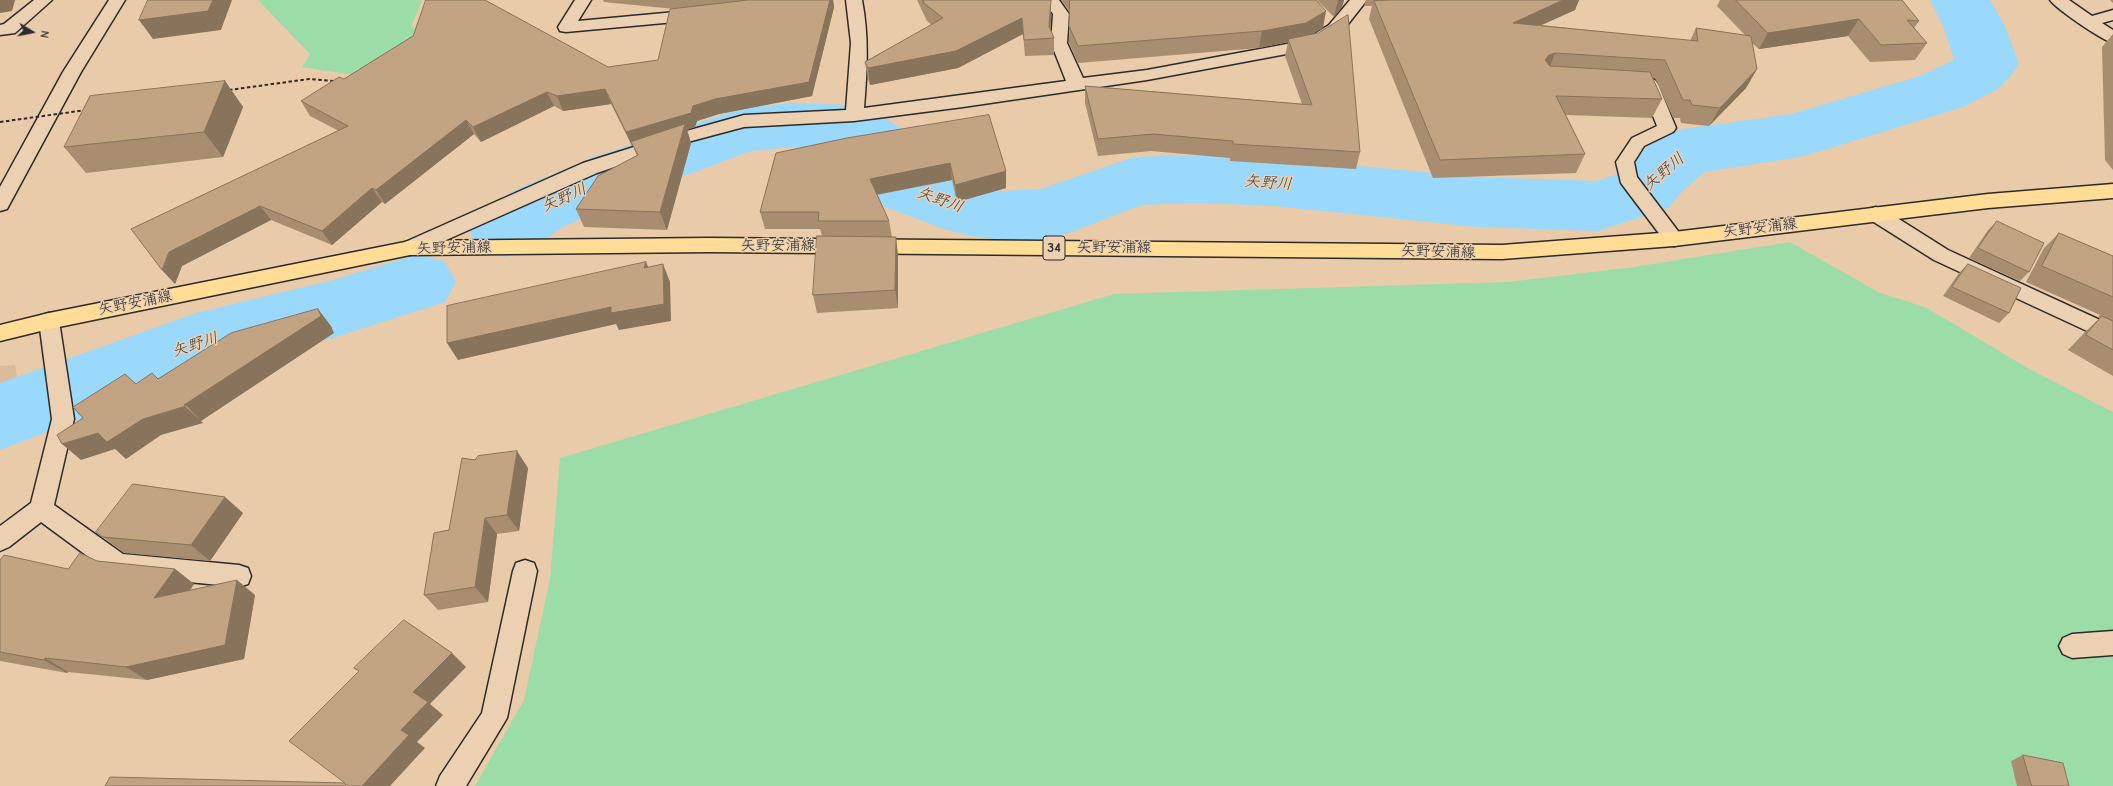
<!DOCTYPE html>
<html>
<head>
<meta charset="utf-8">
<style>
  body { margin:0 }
  #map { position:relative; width:2113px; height:786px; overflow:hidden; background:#e9cba9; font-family:"Comic Neue",sans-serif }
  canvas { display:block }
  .north { position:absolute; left:12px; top:12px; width:40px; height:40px; -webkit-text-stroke:3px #ebd0b2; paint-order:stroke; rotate:100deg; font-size:11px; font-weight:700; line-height:16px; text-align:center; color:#2b2b2b }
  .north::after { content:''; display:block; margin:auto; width:14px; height:18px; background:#2b2b2b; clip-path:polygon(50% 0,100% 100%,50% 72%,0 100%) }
</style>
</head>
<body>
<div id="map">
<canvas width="2113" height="786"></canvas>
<div class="north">N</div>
</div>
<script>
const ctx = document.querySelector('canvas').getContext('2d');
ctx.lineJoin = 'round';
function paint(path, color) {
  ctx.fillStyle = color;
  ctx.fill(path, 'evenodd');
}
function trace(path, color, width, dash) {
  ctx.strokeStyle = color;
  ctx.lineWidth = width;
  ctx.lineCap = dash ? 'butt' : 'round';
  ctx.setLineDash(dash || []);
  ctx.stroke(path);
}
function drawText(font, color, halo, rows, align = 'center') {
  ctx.font = font + ' "Comic Neue","Klee One",sans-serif';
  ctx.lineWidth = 3;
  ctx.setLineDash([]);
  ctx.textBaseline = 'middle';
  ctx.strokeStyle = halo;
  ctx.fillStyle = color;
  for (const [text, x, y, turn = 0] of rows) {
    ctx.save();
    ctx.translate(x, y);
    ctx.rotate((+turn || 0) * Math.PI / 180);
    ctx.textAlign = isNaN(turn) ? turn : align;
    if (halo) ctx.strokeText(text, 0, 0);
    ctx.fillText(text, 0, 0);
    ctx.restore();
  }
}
paint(new Path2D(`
  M15 365 19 389 0 397V366Z`), '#dabc9b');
paint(new Path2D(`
  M258 0H422L411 27 421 30 366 77 302 67 310 54Z
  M1790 242 1878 292 1927 308 2031 370 2113 412V786H475L524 700 550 579 560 458 1114 294 1508 282 1634 267Z`), '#9cdda7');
paint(new Path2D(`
  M1930 0H1990L2005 26 2019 64 2009 78 1998 89 1963 107 1818 152 1794 158 1704 172 1682 192 1668 208 1598 231 1476 227 1275 206 1196 203 1141 205 1072 232 1047 239 1003 241 966 235 941 228 883 206 861 165 835 148 792 147 751 151 644 191 563 227 531 249 505 257 479 249 469 231 479 213 513 191 594 157 743 108 792 103 849 105 873 111 912 135 934 172 974 186 1003 191 1041 189 1134 157 1196 155 1275 158 1476 177 1596 181 1618 174 1632 158 1660 136 1684 129 1791 114 1917 77 1952 61 1954 59 1943 26Z
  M418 254 445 262 456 282 445 302 333 338 211 369 0 450V383L196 313 333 280Z`), '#9ad8fc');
const minor = new Path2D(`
  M34 0H52L15 33 0 35V25L4 24Z
  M109 0H125L81 72 7 209 0 211V187L63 72Z
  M575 0H591L578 21 697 10 703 11 705 15 703 19 697 20 566 32 560 31 558 27Z
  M846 0H862C869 36 867 71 864 108L1066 81 1051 43 1053 14 1043 0H1059L1069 14 1067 43 1083 78 1147 70 1303 41 1329 25 1350 0H1367L1341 33 1314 49 1308 50 1147 80 963 107 854 121 744 127 684 143 597 173 417 253 410 255 403 253 400 248 403 243 583 163 672 135 744 115 846 110 851 43Z
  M2050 0H2069L2092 16 2113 10V20L2102 23 2113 30V43C2102 40 2056 9 2050 0Z
  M1644 77 1655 80 1658 84 1676 128 1673 132 1644 146 1634 162 1637 177 1684 239 1681 244 1674 246 1667 244 1621 183 1616 162 1632 138 1657 126 1642 88 1638 87 1635 83 1638 79Z
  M1876 207 1883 209 1948 250 2113 326V343L1934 260 1869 219 1866 214 1869 209Z
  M49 313 56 315 59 321 74 419 54 505 123 554 239 565 248 568 251 576 248 584 239 587 118 575 109 572 41 522 9 547 0 551V526L31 503 52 419 39 321 42 315Z
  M525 560 534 563 537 571 507 718 466 786H436L440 776 482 713 513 571 516 563Z
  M2113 631V655L2072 658 2063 654 2059 646 2063 638 2072 634Z`);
const major = new Path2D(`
  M2113 184V198L1988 208 1674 246 1502 259 709 252 410 255 49 329 0 341V325L49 313 410 241 709 238 1502 245 1674 232 1988 194Z`);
trace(minor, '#2b2b2b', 3);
trace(major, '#2b2b2b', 3);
trace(new Path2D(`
  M229 90 309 79 335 81`), '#2b2b2b', 2, [3.5, 2.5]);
paint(minor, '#ebd0b2');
paint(major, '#ffdd96');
trace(new Path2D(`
  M0 122 86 110`), '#2b2b2b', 2, [3.5, 2.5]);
paint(new Path2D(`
  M603 0H833L834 7 812 96 719 114 697 121 695 127 687 130 691 143 667 230 584 227 576 209 637 156 633 146H632L611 104 563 111 554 106 481 142 474 134 385 204 382 202 332 245 271 220 182 266 175 284 162 270 339 131 310 116 301 101 344 79 608 67 658 60 674 9 604 2Z
  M917 0H1051V14L1050 29 1054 38V55L1025 56 1023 34 958 68 870 85 868 79 865 62 932 25 927 21Z
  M1061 0H1316L1323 28 1310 35 1360 152 1356 169 1230 161V158L1151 151 1098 156 1085 103V86L1302 104 1285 56 1288 42 1259 48 1078 63 1069 43 1070 12Z
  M1317 0H1344L1342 7 1334 17Z
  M1366 0H1579L1575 10 1541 25 1690 41 1696 28 1745 35 1717 6 1720 0H1902L1919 21 1914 28 1927 43 1915 60 1870 62 1848 36 1759 49 1752 43 1757 69 1746 88 1709 126 1681 123 1680 118H1673L1655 78H1653L1662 99 1652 118 1566 115 1585 154 1576 173 1433 178 1369 19 1372 6H1364Z
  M2110 0H2113V3Z
  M2113 34V170L2105 160 2102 47Z
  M225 81 243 107 223 157 86 173 64 147Z
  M989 115 1006 188 957 202 952 180 877 195 889 221 892 237 898 255V308L817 313 813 295 822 236 820 229H765L760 212Z
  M1997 221 2029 272 2020 281 1969 258 1988 230Z
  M2059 233 2113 256V376L2068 350 2085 332 2100 318 2098 317 2100 315 2026 282 2044 248Z
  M1968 264 2009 313 1999 323 1943 296 1959 273Z
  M528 468 519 531 497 534 488 602 438 610 424 595 449 530Z
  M243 513 210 561 124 553 96 532Z
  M0 560 68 569 97 561 175 569 194 584 190 590 255 595 244 659 147 680 68 672 67 673 0 661Z
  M2023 755 2069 786H2017L2011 761Z`), '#a88d70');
paint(new Path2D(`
  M0 0H15L12 11 0 13Z
  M213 0H232L221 30 153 39 139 20Z
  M825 0H833L834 7 812 96 719 114 697 121 695 127 687 130 691 143 667 230 660 212 683 131 631 142 633 146H632L626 132 693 106Z
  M1051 0V14L1050 38 1049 26Z
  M1338 0H1344L1342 7 1334 17Z
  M1563 0H1579L1575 10 1506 41 1513 23Z
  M1326 11 1323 28 1302 40 1288 39V42L1259 48 1262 31Z
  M1022 18 1023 34 958 68 870 85 868 68Z
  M1859 19 1848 36 1759 49 1768 33Z
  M1555 53 1548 72 1545 60 1549 55Z
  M1757 69 1746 88 1709 126 1720 108Z
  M225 81 243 107 223 157 204 132Z
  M605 89 611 104 563 111 557 96Z
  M547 92 554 106 481 142 473 127Z
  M466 120 474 134 385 204 376 190Z
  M950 163 952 180 873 195 870 179Z
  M1006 171V188L957 202 955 185Z
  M372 188 382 202 332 245 322 231Z
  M260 206 271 220 182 266 175 284 162 270 169 252Z
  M896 237 898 255V308L895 290Z
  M646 262 653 279 644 268Z
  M663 264 670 282 671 321 619 330 616 324 458 360 447 343Z
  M318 309 331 326 334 333 201 421 184 405Z
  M186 406 203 423 161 435 126 459 115 449 81 460 62 444Z
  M517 451 528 468 519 531 507 515Z
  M225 497 243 513 210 561 191 545Z
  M485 518 497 534 488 602 475 587Z
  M175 569 194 584 175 613 154 598Z
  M237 580 255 595 244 659 147 680 126 667Z
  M452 653 466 667 430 704 443 715 417 742 425 748 390 786H362L401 730 413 692Z
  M45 658 68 672 67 673 44 660Z`), '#88735b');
const building = new Path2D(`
  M148 0H213L208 11 139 20Z
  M426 0H485L608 67 658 60 670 9 748 0H830L809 82 715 99 693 106 691 113 626 132 605 89 557 96 547 92 473 127 466 120 376 190 372 188 322 231 260 206 169 252 162 270 131 229 348 126 301 101 339 77 344 79 413 36Z
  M923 0H1051L1049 26 1054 38 1024 40 1022 18 956 51 868 68 865 62 943 18 925 4Z
  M1070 0H1316L1326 11 1306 23 1262 31 1078 46 1069 26Z
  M1389 0H1563L1513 23 1698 41 1696 28 1751 36 1757 69 1720 108 1692 105 1690 100H1683L1665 60 1555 53 1549 55 1545 60 1550 66 1650 72 1662 99 1556 96 1585 154 1440 160 1374 1Z
  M1736 0H1902L1919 21 1907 20 1927 43 1881 45 1859 19 1768 33Z
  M1348 15 1360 152 1233 144V141L1153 134 1098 139 1085 86 1312 105 1288 39 1318 33Z
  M225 81 204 132 64 147 90 96Z
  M989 115 1006 171 955 185 950 163 870 179 889 221H818L819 212H760L776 153 847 138Z
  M685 124 660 212 576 209 598 176 638 155 631 142Z
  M1997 221 2044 243 2029 272 1978 248Z
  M2059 233 2113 256V297L2042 266Z
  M817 236 896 237 895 290 813 295Z
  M646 262 644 268 663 264 664 304 611 313V307L447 343V306Z
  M1968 264 2021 288 2009 313 1952 287Z
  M318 309 321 316 184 405 186 406 143 419 107 442 98 433 62 444 57 435 83 418 73 407 125 374 136 384 152 373 158 379 231 333Z
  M2102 316 2113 321V350L2086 335Z
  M517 451 507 515 485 518 475 587 424 595 434 533 449 530 462 458 475 460 478 456Z
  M133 484 225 497 191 545 103 537 96 532Z
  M80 553 97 561 175 569 154 598 237 580 225 645 126 667 45 658 44 660 0 652V560L4 555 68 569Z
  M404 620 452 653 413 692 428 702 401 730 409 735 362 786H349L346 784 345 786H105L110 777 345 783 289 741 359 671 354 668Z
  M2023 755 2063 763 2069 786H2032Z`);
paint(building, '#c3a482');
trace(building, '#88735b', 1);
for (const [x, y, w] of [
  [1054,248,22]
]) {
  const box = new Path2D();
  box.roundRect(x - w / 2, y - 12, w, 24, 3);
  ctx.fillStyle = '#ebd0b2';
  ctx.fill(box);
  trace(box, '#2b2b2b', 1);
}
drawText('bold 14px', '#2b2b2b', null, [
  ["34",1054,248]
]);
drawText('15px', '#2b2b2b', '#ebd0b2', [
  ["矢野安浦線",1760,228,-7],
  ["矢野安浦線",778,246],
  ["矢野安浦線",454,248,-1],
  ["矢野安浦線",1114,248],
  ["矢野安浦線",1438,252,1],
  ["矢野安浦線",135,303,-11]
]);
drawText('italic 16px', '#3c454a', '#ebd0b2', [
  ["矢野川",1664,172,-40],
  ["矢野川",1268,183,4],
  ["矢野川",564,198,-24],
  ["矢野川",940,200,20],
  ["矢野川",195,345,-18]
]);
</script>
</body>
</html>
